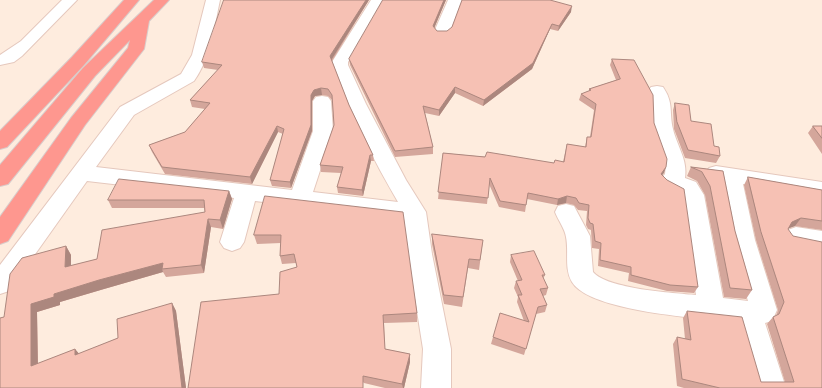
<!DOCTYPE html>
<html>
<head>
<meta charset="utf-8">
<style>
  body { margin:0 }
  canvas { display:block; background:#feecde }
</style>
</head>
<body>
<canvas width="822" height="388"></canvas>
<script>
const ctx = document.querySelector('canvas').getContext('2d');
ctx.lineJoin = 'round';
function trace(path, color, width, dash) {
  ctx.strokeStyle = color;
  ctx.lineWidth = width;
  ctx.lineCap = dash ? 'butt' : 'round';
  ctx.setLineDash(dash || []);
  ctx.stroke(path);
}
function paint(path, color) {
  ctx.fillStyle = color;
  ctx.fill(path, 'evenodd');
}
const minor = new Path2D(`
  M62 0H77L22 56 14 62 0 65V55L21 41Z
  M206 0H220C214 28 211 57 194 81L134 115 96 167 292 190 313 131V101L316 97 322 96 328 97 331 101 333 131 313 192 398 202C375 163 354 121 338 79 336 73 332 68 332 62L371 0H385L348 62V65L366 104 406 180 426 212 432 254 451 349V388H421L423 349 408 254 404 219 255 201 244 242 240 248 232 251 224 248 220 242 234 198 87 181 9 291 0 294V265L120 107 181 74 192 55Z
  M448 0H462L450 32 447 35H437L434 32Z
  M657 86 663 87C674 103 669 112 673 129 677 146 688 160 685 178L696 182 704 195 723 298 748 301 731 240 720 181 709 178 705 173 709 168 716 166 822 182V196L743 184 755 240 777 310 772 321 765 323 786 388H756L738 323C702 318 590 312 572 282 564 269 569 252 566 237 565 229 558 220 555 212L558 206 566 204 574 206 590 236 593 272C607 289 674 293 696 295L682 195C677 187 666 189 660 180L665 174 666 165 653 129 652 97 648 91 651 87Z
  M796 227 822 231V249L788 242 784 236 788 230Z`);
const motorway = new Path2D(`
  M124 0H139L84 65 7 147 0 149V131L72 57Z
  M154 0H169L149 21 144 49 85 125 8 241 0 244V217L71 118 128 48 130 40 95 76 8 184 0 186V165L83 68Z`);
trace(minor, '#e5c8bd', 2);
trace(motorway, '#d9cdcb', 2);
paint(minor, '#fff');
paint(motorway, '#fe978f');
paint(new Path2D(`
  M369 0 332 61 349 105 373 155 374 161H371L363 196 338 193 337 187 341 173 321 172 320 165 334 125 332 100 328 96 322 95 315 96 312 101V131L291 188 272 186 270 180 283 134 278 132 252 184 165 174 152 152 149 145 185 132 205 109 192 107 190 100 218 70 204 68 202 62Z
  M383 0H446L434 28 437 31H447L550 0 571 12 558 31 550 29 532 69 483 106 455 93 439 116 425 113 433 147V154L395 157 350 65 349 59Z
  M612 59 654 123 666 167 662 175 698 287 694 293 667 291 628 281 629 273 598 266 599 249 592 248 591 230 588 229 586 225 587 211 578 210 574 205 566 203 557 205 527 199 525 212 499 207 489 184 487 204 438 199 443 153 554 163 563 162 567 144 585 147 587 137H590L594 110 579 100 581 94 589 91V89L616 80 610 65Z
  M675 103 714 146 720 156 716 163 685 158 674 129 673 110Z
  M813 126H822V154L808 133Z
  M691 167 723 171 735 231 752 290 746 299 724 297 705 195 697 181 687 176Z
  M748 177 822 190V230L795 226 788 228V229L822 388H684L677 386 673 344 677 337 685 339 683 318 687 311 761 382H785L767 324 773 317 776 316 778 310 756 240 744 185Z
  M229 191 232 199 223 229 211 227 204 273 166 277 163 272 104 289 60 302V305L37 312 38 364 75 349 79 354 118 338 172 303 176 311 186 388H0L4 317 66 246 71 255V266L97 259 205 212 204 208H112L108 200Z
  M265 196 417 313V322L384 323 385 349 410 354V362L404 388H385L364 383 279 294 297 267 296 263 282 264 280 256 281 243 257 244 254 235Z
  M432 234 483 240 479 270 468 268 462 307 444 304 432 244Z
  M511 255 545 275 543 279 548 288 546 295 543 296 547 305 545 312 536 314 524 355 491 344 493 337 524 321 517 302 518 297 514 288 516 281H518L510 262Z`), '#d4a69b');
paint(new Path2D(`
  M366 0H369L330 62V56Z
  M444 0H446L433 31V26Z
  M572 6 571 12 558 31 559 26Z
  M552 24 550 29 532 69 483 106 484 100Z
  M455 87V93L439 116V110Z
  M321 88 322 95 315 96 312 101V131L291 188 290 182 311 95 314 90Z
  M277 126 278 132 252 184 250 177Z
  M370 155 371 161 363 196 362 190Z
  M666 167 664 173 658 180 661 174Z
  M229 191 232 199 223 229 220 220Z
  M567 196 566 203 557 205 558 199Z
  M801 218 795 226 787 229 792 222Z
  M208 219 211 227 204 273 201 265Z
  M66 246 71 255V276L65 267Z
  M163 263 162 269 163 272 104 289 60 302V305L37 312 38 374 31 366V304L54 294 99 280Z
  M172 303 176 311 186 388H182Z
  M75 349 81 356 75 355Z
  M410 354V362L404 388H403L402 384Z`), '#ac877e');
const building = new Path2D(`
  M224 0H366L330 56 349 105 373 155H370L362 190 337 187 343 167 320 165 334 125 332 95 328 89 321 88 314 90 311 95V125L290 182 270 180 284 129 277 126 250 177 162 167 149 145 185 132 210 103 190 100 222 65 202 62Z
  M383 0H444L433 26 437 31H447L452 27 462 0H550L572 6 559 26 552 24 533 63 484 100 455 87 439 110 423 106 433 147 395 151 349 59Z
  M612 59 634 60 653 95 654 123 667 159 666 167 661 174 667 180 684 189 698 287 670 285 631 275V267L600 260 601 243 595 241 593 224 590 223 588 218 589 205 579 203 576 198 567 196 558 199 528 193 526 205 500 201 490 178 488 198 438 192 443 153 485 157 487 152 554 163 555 160 564 162 567 144 586 147 587 137H591L596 104 581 94 591 90 589 89 620 79Z
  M675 103 689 105 691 121 711 124 714 146 719 147 720 156 688 150 677 122Z
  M813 126H822V138Z
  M691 167 723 171 735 231 752 290 730 288 710 186 702 172Z
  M748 177 822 190V221L801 218 792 222 788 229 793 236 822 242V388H720L682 379 677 337 691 340 687 311 742 317 761 382H794L773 317 779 314 784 302 761 232Z
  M119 179 229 191 220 220 208 219 201 265 162 269 163 263 99 280 54 294V297L31 304V366L75 349V355L118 338 117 319 172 303 182 388H0V318L4 317 10 274 22 258 66 246 65 267 97 259 102 230 205 212 204 200H108Z
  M265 196 403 212 417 313 383 315 385 349 410 354 402 384 363 376V388H188L201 302 279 294 280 272 297 267 294 254 280 256 281 235H254Z
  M432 234 483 240 480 260 469 259 463 297 444 295Z
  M534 251 545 275H542L548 288 540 289 547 305 538 307 526 349 493 337 500 313 529 322 518 295H522L516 281 522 280 511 255Z`);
paint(building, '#f6c1b4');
trace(building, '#ac877e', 1);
</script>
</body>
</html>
